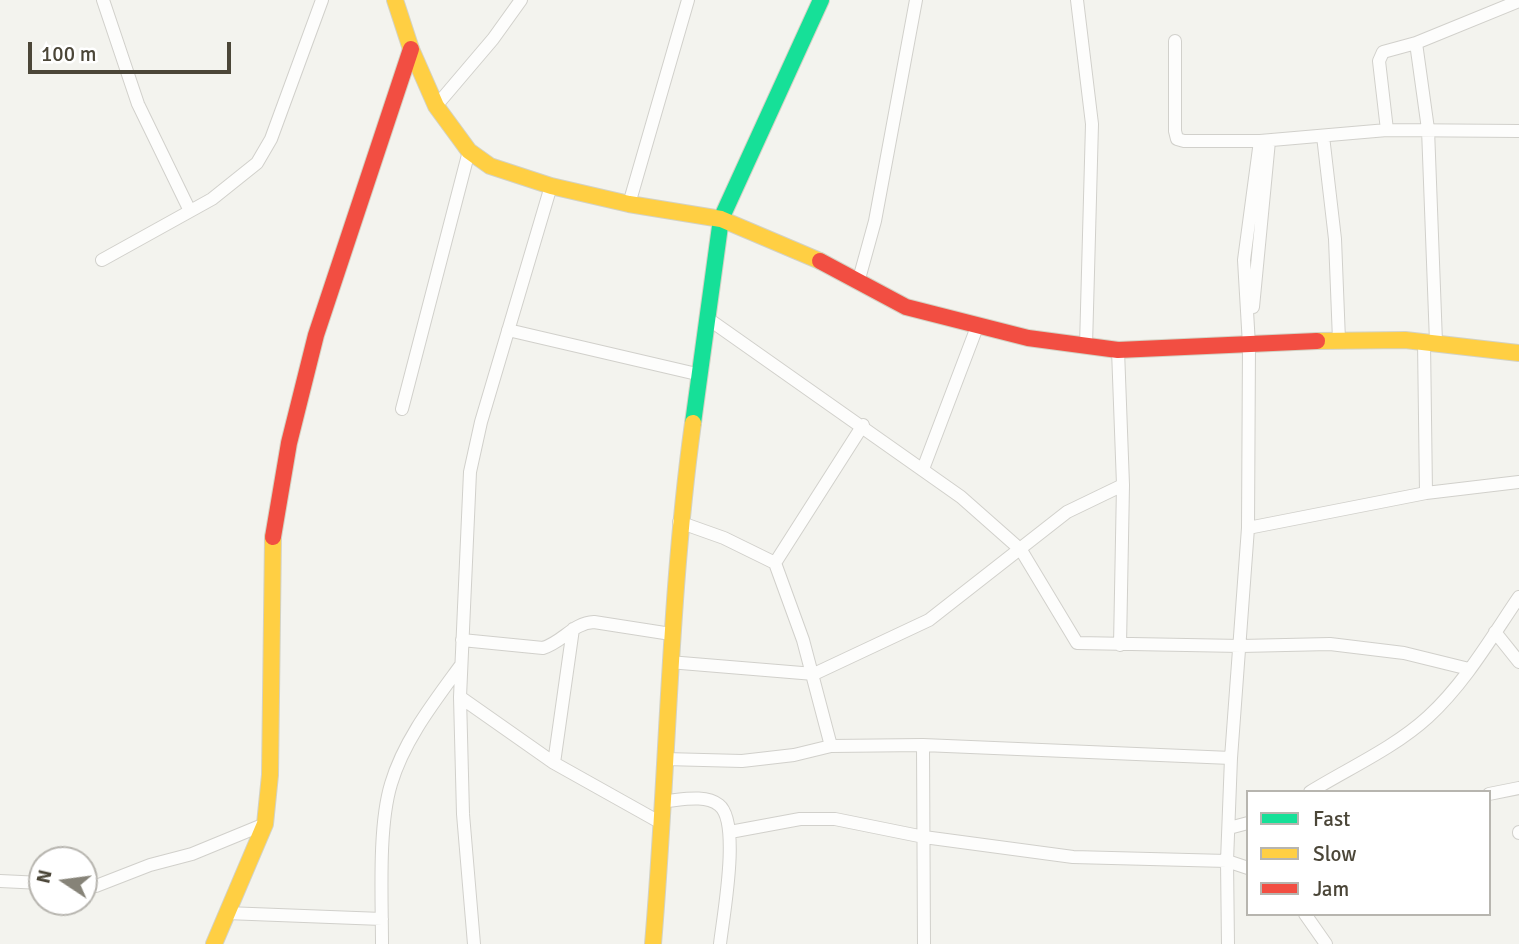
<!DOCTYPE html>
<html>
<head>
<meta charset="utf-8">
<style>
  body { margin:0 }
  #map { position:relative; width:1519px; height:944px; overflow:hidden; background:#f3f3ee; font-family:Signika,sans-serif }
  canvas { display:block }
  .legend { position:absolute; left:1246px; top:790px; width:245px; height:126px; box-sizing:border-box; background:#fff; border:2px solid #b7b5af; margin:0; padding:9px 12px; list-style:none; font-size:21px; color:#4b4638 }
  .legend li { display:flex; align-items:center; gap:14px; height:35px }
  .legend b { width:35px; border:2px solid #b7b5af }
  .north { position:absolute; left:28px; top:846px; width:70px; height:70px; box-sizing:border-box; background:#fff; border:2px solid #b7b5af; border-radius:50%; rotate:283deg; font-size:19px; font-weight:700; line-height:28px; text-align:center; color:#4b4638 }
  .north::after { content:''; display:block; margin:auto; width:24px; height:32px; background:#868378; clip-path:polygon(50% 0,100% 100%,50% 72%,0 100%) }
  .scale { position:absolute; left:28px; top:42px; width:203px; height:32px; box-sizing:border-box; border:4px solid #4b4638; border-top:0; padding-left:9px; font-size:21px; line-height:24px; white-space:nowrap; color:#4b4638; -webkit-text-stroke:5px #fff; paint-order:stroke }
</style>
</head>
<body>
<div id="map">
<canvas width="1519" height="944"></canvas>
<ul class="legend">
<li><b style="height:9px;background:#16e098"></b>Fast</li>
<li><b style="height:9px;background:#ffcf43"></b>Slow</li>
<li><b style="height:9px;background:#f24e42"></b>Jam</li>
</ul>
<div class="north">N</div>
<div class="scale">100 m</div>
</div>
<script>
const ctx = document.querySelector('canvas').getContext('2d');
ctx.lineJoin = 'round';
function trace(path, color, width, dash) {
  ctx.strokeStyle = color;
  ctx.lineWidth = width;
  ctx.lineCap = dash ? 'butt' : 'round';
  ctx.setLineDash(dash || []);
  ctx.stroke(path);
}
const street = new Path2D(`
  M103 0 138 104 189 209
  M1077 0 1092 124 1086 346
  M1175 41V131L1177 139 1184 141H1260L1387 130 1519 131
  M1416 43 1428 129 1436 342
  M436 106 493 39 521 0
  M1387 130 1379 61 1383 52 1416 43 1519 1
  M1323 136 1335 239 1339 340
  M629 204 688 0
  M102 260 212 199 257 163 271 139 322 0
  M859 279 875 221 916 0
  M1253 307 1269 141
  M707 318 961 497 1021 550 1077 643 1241 646 1330 644 1404 653 1469 669
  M508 330 701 375
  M1424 342 1426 493
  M1118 350 1123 485 1120 645
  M402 409 469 151
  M923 469 977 327
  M679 522 724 538 775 563 803 640 831 746
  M1248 528 1426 493 1519 482
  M775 563 863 425
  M1495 632 1519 662
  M462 640 543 648C563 642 573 623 594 622L671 634
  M669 662 814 674 929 620 1067 512 1123 485
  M460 697 554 763 663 824
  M923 745 924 944
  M665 759 742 761 794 755 831 746 923 745 1231 758
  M554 763 573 629
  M1310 792C1349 768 1394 748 1428 717 1465 683 1491 638 1519 597
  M1489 794 1519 788
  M665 801C681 800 705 794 719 805 741 822 723 917 720 944
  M1229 828 1248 823
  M730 832 800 819H835L924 837 1073 857 1227 861 1248 868
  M1519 832V833
  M0 881 42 883
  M84 887 96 886 150 865 192 854 265 824
  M226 913 382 919
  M1305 914 1326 944
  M382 944C382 898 378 827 391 784 404 740 434 702 461 665
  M474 944 463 814 460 697 470 472 481 422 551 186
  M1228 944 1227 861 1231 758 1248 528 1249 345 1244 260 1260 141`);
const fast = new Path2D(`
  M693 423 721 219 821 0`);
const slow = new Path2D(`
  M395 0 411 49 436 106 469 151 490 166 551 186 629 204 721 219 820 261
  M1317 341 1405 340 1519 353
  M214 944 265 824 270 775 273 537
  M653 944C668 770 669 596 693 423`);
const jam = new Path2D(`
  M820 261 906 307 1028 338 1118 350 1317 341
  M273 537 289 443 316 335 411 49`);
trace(street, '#d1d0cb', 14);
trace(fast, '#d3d2c4', 18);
trace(slow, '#d3d2c4', 18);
trace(jam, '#d3d2c4', 18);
trace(street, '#fdfdfc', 12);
trace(fast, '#16e098', 16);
trace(slow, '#ffcf43', 16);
trace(jam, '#f24e42', 16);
</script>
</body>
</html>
